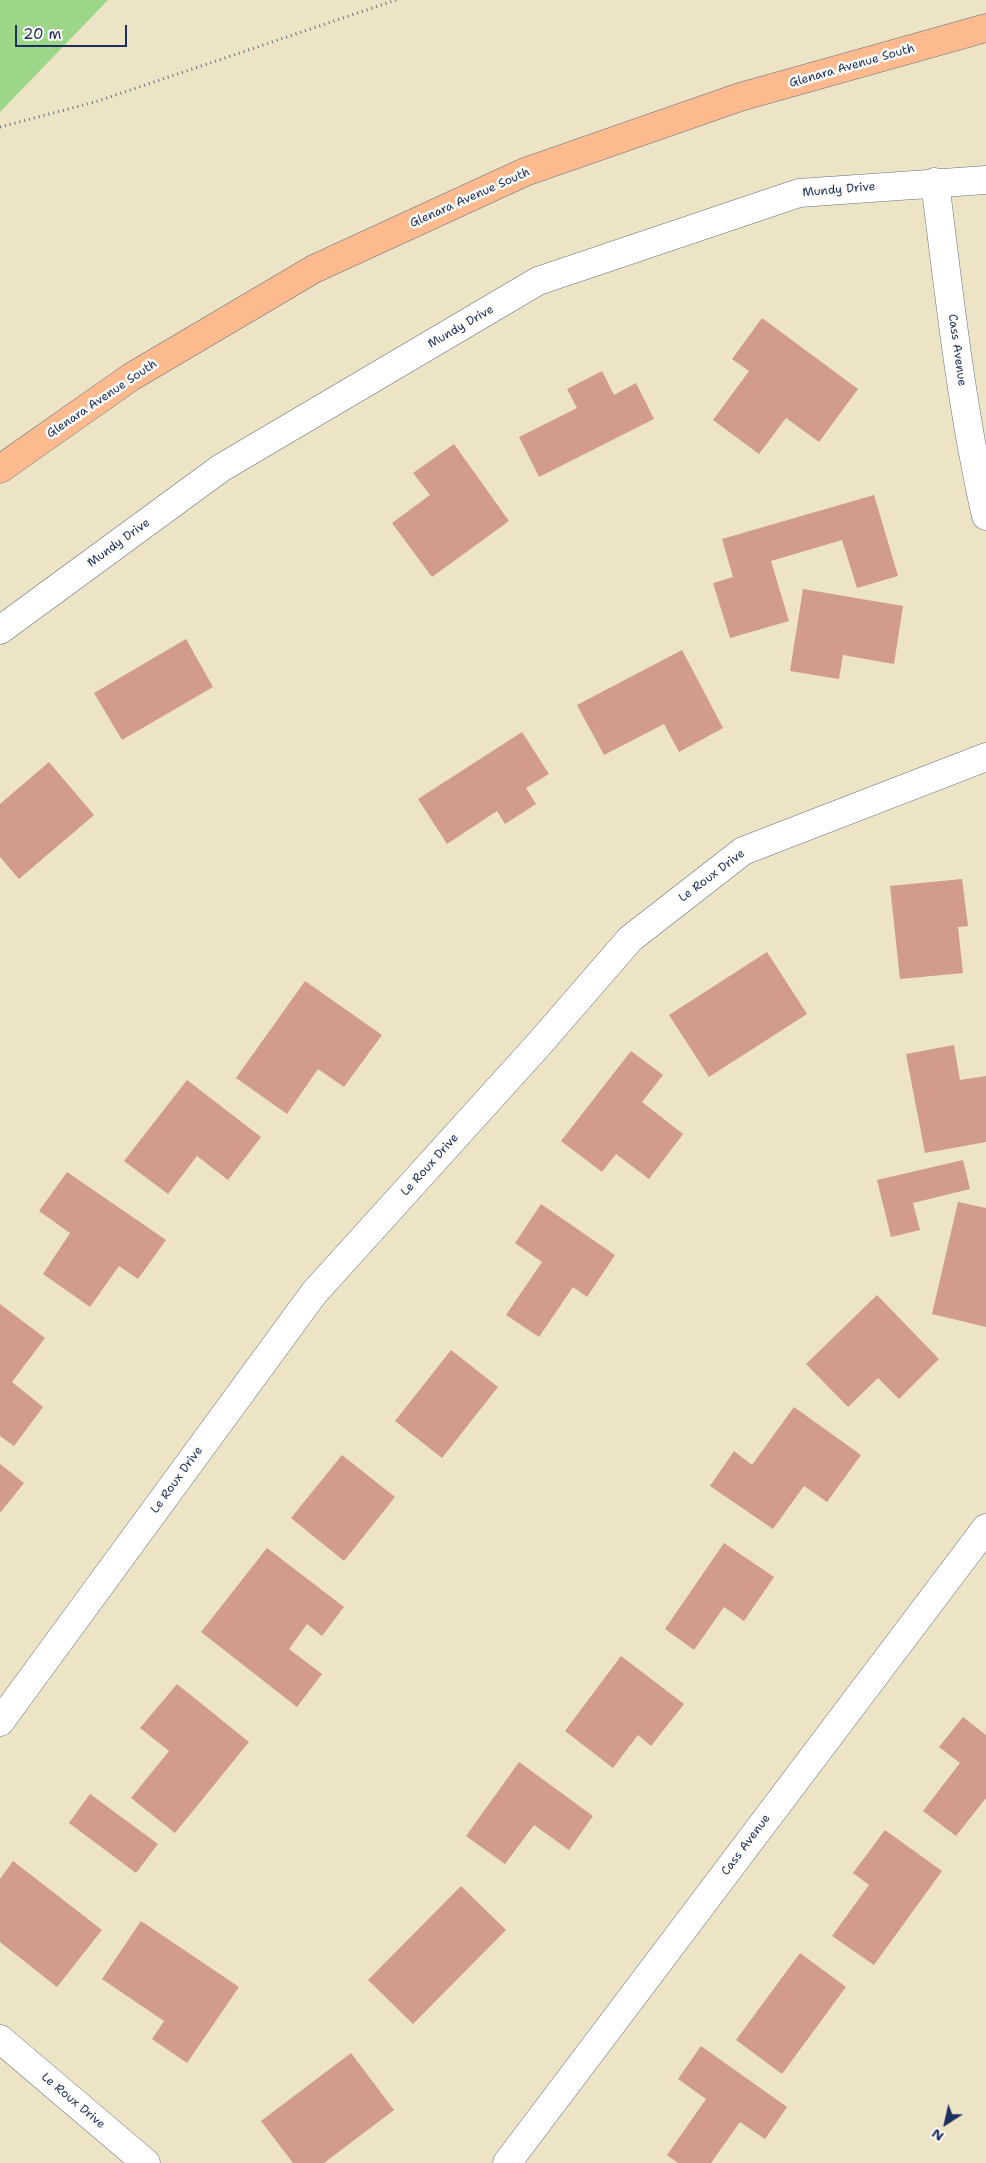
<!DOCTYPE html>
<html>
<head>
<meta charset="utf-8">
<style>
  body { margin:0 }
  #map { position:relative; width:986px; height:2163px; overflow:hidden; background:#ece4c5; font-family:"Shantell Sans",sans-serif }
  canvas { display:block }
  .north { position:absolute; left:921px; top:2098px; width:50px; height:50px; -webkit-text-stroke:4px #fdfcf7; paint-order:stroke; rotate:215deg; font-size:14px; font-weight:700; line-height:20px; text-align:center; color:#1b2f5e }
  .north::after { content:''; display:block; margin:auto; width:18px; height:22px; background:#1b2f5e; clip-path:polygon(50% 0,100% 100%,50% 72%,0 100%) }
  .scale { position:absolute; left:15px; top:25px; width:112px; height:22px; box-sizing:border-box; border:2px solid #1b2f5e; border-top:0; padding-left:6px; font-size:15px; line-height:18px; white-space:nowrap; color:#1b2f5e; -webkit-text-stroke:4px #fdfcf7; paint-order:stroke }
</style>
</head>
<body>
<div id="map">
<canvas width="986" height="2163"></canvas>
<div class="north">N</div>
<div class="scale">20 m</div>
</div>
<script>
const ctx = document.querySelector('canvas').getContext('2d');
ctx.lineJoin = 'round';
function paint(path, color) {
  ctx.fillStyle = color;
  ctx.fill(path, 'evenodd');
}
function trace(path, color, width, dash) {
  ctx.strokeStyle = color;
  ctx.lineWidth = width;
  ctx.lineCap = dash ? 'butt' : 'round';
  ctx.setLineDash(dash || []);
  ctx.stroke(path);
}
function drawText(font, color, halo, rows, align = 'center') {
  ctx.font = font + ' "Shantell Sans",sans-serif';
  ctx.lineWidth = 5;
  ctx.setLineDash([]);
  ctx.textBaseline = 'middle';
  ctx.strokeStyle = halo;
  ctx.fillStyle = color;
  for (const [text, x, y, turn = 0] of rows) {
    ctx.save();
    ctx.translate(x, y);
    ctx.rotate((+turn || 0) * Math.PI / 180);
    ctx.textAlign = isNaN(turn) ? turn : align;
    if (halo) ctx.strokeText(text, 0, 0);
    ctx.fillText(text, 0, 0);
    ctx.restore();
  }
}
paint(new Path2D(`
  M0 0H108L0 112Z`), '#9bd689');
paint(new Path2D(`
  M762 318 858 389 819 442 786 418 759 454 713 420 749 371 732 359Z
  M602 371 614 395 636 383 654 419 539 477 519 437 577 408 567 389Z
  M454 444 509 521 432 577 392 523 430 495 413 473Z
  M874 495 898 576 857 588 842 540 771 561 789 621 730 638 713 583 733 577 722 539Z
  M803 589 903 606 894 664 843 655 839 679 790 671Z
  M186 639 213 687 122 740 94 693Z
  M682 650 723 728 679 752 664 724 604 755 577 705Z
  M522 732 549 774 526 788 536 804 505 824 497 811 447 844 418 799Z
  M49 762 94 815 19 879 0 857V804Z
  M962 879 968 926 958 927 963 973 900 979 890 886Z
  M767 952 807 1014 709 1077 669 1015Z
  M305 981 382 1035 344 1087 318 1069 287 1114 236 1078Z
  M954 1045 960 1080 986 1076V1142L925 1153 906 1054Z
  M631 1051 663 1075 642 1102 683 1134 649 1179 616 1154 602 1172 561 1141Z
  M187 1080 261 1137 228 1180 197 1156 168 1194 124 1161Z
  M963 1160 970 1189 913 1203 920 1230 891 1237 877 1180Z
  M67 1172 166 1240 138 1279 119 1266 90 1307 43 1274 70 1233 39 1211Z
  M958 1202 986 1208V1327L932 1314Z
  M541 1204 615 1255 587 1297 573 1287 539 1337 506 1315 542 1262 515 1243Z
  M877 1295 939 1359 899 1399 878 1378 848 1407 806 1364Z
  M0 1304 45 1338 12 1382 43 1407 14 1446 0 1436Z
  M451 1350 498 1387 442 1458 395 1421Z
  M794 1407 861 1455 827 1502 804 1486 773 1529 710 1486 734 1451 752 1465Z
  M342 1455 395 1497 344 1561 291 1518Z
  M0 1464 24 1483 0 1513Z
  M724 1543 774 1577 744 1621 724 1607 694 1650 665 1629Z
  M267 1548 344 1607 322 1636 307 1624 289 1649 322 1674 297 1707 201 1632Z
  M621 1656 684 1704 651 1746 638 1735 613 1768 565 1731Z
  M177 1684 249 1742 175 1833 131 1798 169 1751 140 1728Z
  M963 1717 986 1735V1798L956 1836 923 1811 960 1763 939 1747Z
  M519 1762 593 1816 569 1850 534 1825 505 1864 466 1836Z
  M90 1794 158 1844 136 1873 69 1823Z
  M885 1830 942 1871 874 1965 832 1936 869 1885 853 1873Z
  M13 1861 102 1930 57 1987 0 1942V1879Z
  M461 1886 506 1930 413 2024 368 1980Z
  M141 1921 239 1987 187 2063 152 2039 164 2021 102 1979Z
  M800 1953 846 1987 782 2074 736 2040Z
  M701 2046 787 2107 765 2139 740 2122 711 2163H678L667 2155 706 2099 678 2079Z
  M351 2053 394 2110 324 2163H293L261 2121Z`), '#d19c8d');
const street = new Path2D(`
  M935 182C949 294 961 406 986 516
  M0 630 221 468 538 281 799 193 986 180
  M0 1722 314 1293 540 1043 630 939 743 851 986 757
  M0 2039 146 2163
  M507 2163 986 1528`);
const primary = new Path2D(`
  M0 469 131 377 314 269 525 172 740 97 986 28`);
trace(street, '#646e82', 29);
trace(primary, '#646e82', 29);
trace(new Path2D(`
  M0 127 95 102 396 0`), '#646e82', 3, [1, 4]);
trace(street, '#fff', 28);
trace(primary, '#fcba8e', 28);
drawText('12px', '#1b2f5e', '#fdfcf7', [
  ["Glenara Avenue South",852,66,-16],
  ["Mundy Drive",839,190,-5],
  ["Glenara Avenue South",470,198,-24],
  ["Mundy Drive",461,327,-30],
  ["Cass Avenue",957,350,82],
  ["Glenara Avenue South",102,399,-34],
  ["Mundy Drive",119,543,-36],
  ["Le Roux Drive",712,876,-37],
  ["Le Roux Drive",430,1165,-48],
  ["Le Roux Drive",177,1480,-54],
  ["Cass Avenue",746,1845,-53],
  ["Le Roux Drive",73,2101,40]
]);
</script>
</body>
</html>
